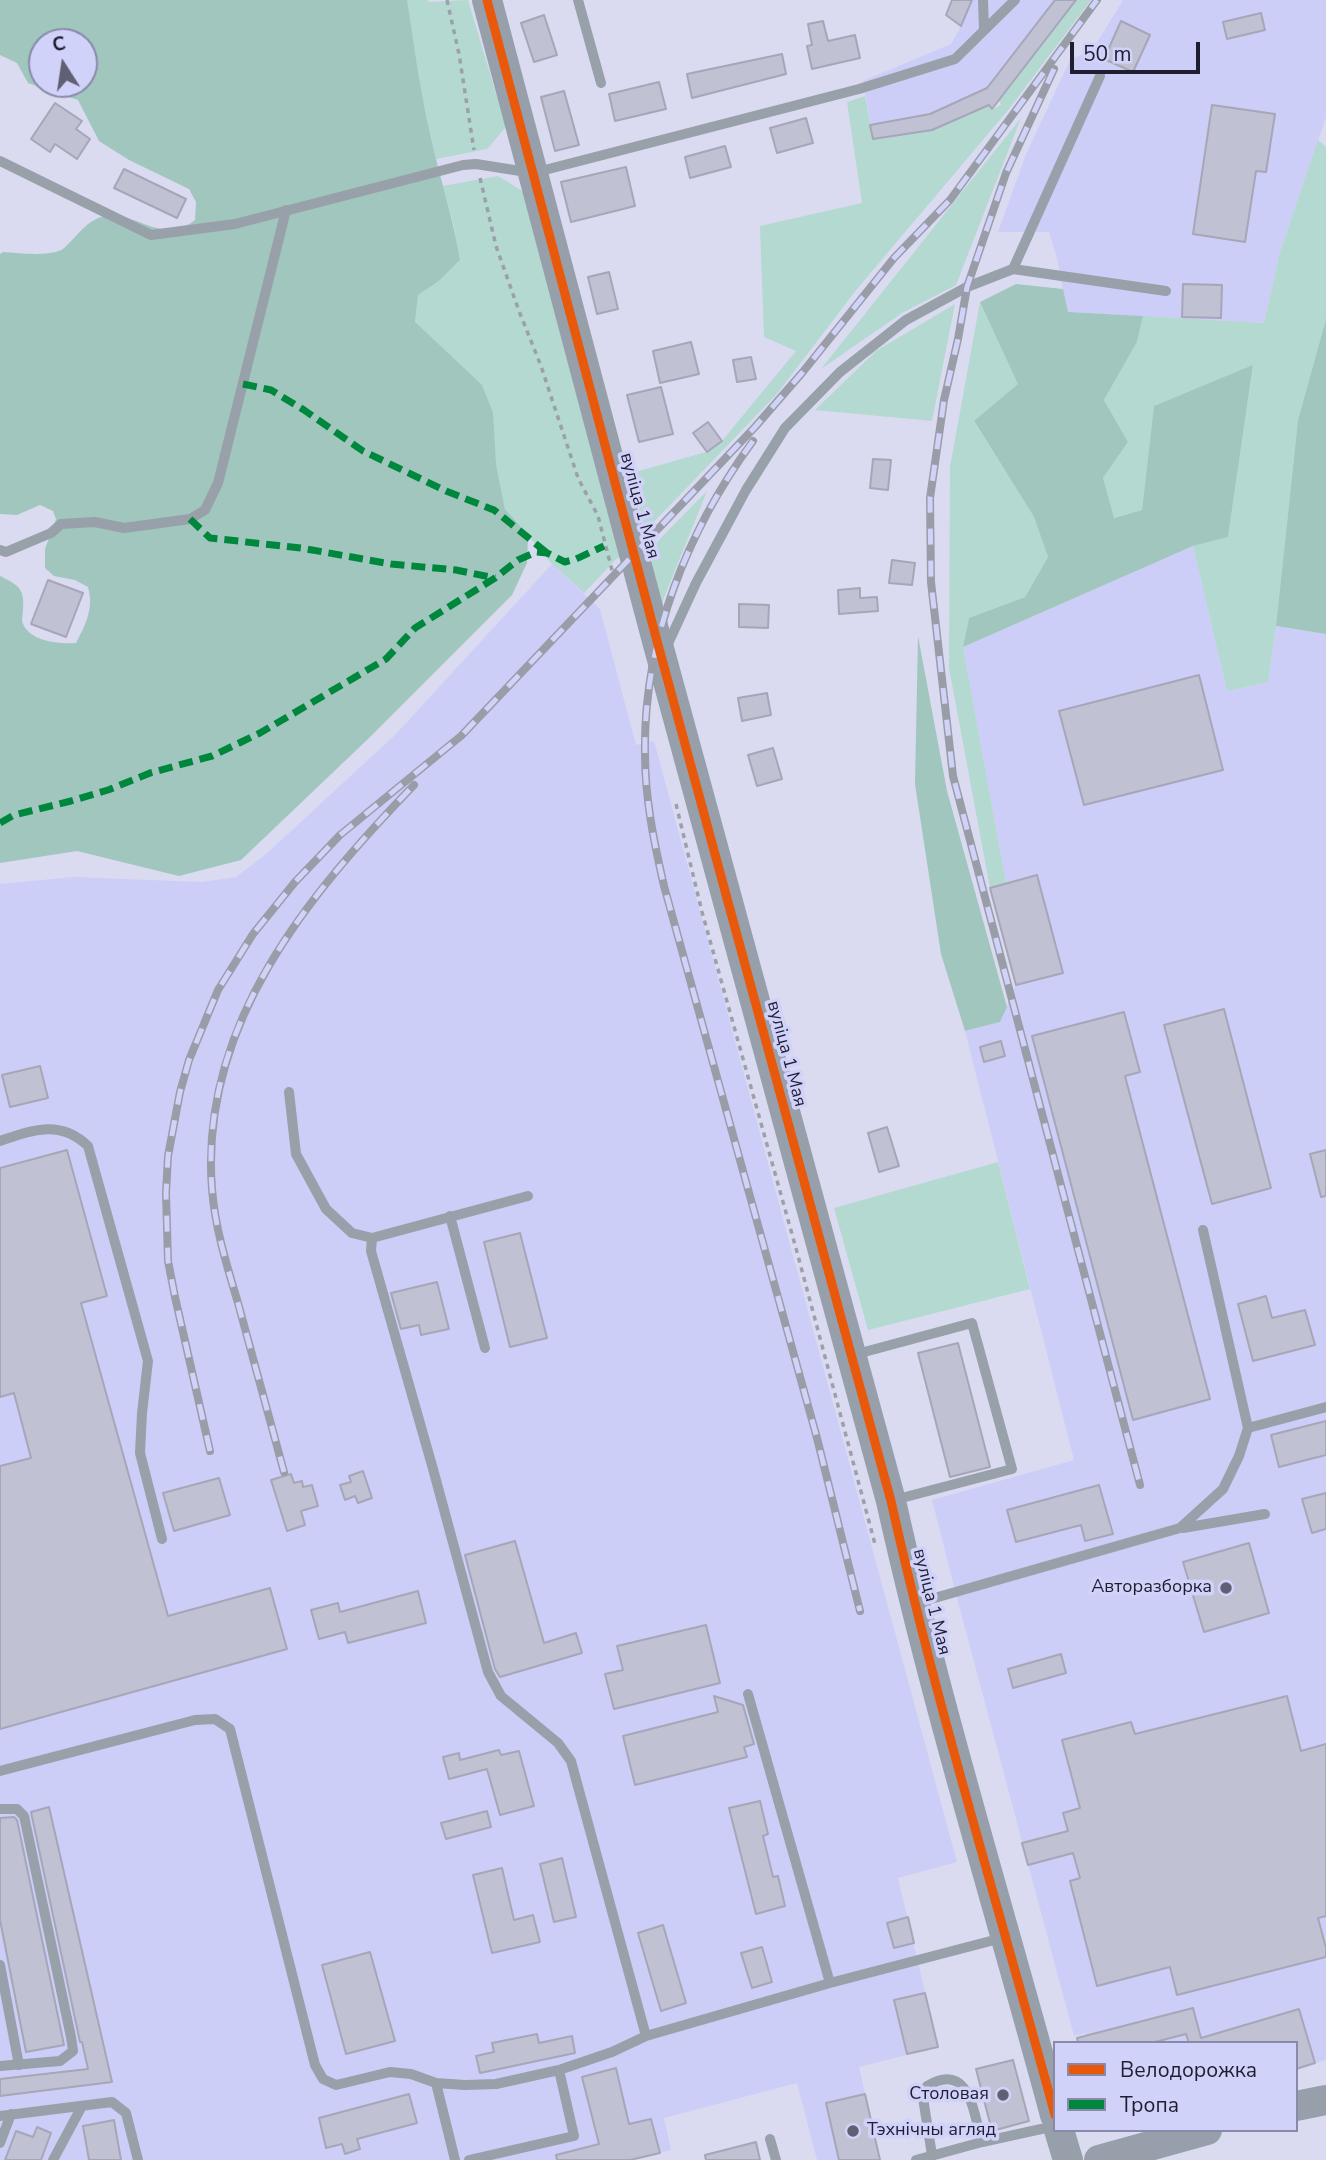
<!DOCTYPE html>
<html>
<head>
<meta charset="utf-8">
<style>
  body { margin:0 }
  #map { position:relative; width:1326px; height:2160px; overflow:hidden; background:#dadbf1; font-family:"Nunito Sans",sans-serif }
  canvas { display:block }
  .legend { position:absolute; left:1053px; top:2041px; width:245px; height:91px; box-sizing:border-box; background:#d1d2fa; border:2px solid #898aa9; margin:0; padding:9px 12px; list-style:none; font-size:21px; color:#1e1e30 }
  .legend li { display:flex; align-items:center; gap:14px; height:35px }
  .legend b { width:35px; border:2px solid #898aa9 }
  .north { position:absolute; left:28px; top:28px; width:70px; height:70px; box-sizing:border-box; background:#d1d2fa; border:2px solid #898aa9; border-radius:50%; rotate:348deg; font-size:19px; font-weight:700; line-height:28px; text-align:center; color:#1e1e30 }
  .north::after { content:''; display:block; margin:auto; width:24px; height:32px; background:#606074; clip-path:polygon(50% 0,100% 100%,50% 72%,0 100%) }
  .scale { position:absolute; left:1070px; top:42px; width:130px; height:32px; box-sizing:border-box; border:4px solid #1e1e30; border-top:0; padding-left:9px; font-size:21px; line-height:24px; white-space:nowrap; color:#1e1e30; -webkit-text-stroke:5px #d1d2fa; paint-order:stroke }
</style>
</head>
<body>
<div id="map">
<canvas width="1326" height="2160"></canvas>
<ul class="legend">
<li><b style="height:9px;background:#e8590c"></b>Велодорожка</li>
<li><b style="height:9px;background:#00873e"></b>Тропа</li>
</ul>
<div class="north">С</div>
<div class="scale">50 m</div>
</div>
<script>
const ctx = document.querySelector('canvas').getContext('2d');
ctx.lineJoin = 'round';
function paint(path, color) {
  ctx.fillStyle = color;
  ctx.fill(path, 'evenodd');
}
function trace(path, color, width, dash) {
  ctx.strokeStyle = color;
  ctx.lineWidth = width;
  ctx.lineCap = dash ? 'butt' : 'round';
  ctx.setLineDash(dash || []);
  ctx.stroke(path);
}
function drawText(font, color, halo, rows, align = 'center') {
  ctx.font = font + ' "Nunito Sans",sans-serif';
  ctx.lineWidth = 7;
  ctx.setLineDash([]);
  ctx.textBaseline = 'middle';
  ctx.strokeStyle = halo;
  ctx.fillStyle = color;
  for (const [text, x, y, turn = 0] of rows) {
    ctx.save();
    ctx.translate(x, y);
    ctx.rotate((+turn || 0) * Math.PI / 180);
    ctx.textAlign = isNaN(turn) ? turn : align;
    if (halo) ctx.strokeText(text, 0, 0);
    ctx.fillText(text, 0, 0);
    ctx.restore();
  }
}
paint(new Path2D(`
  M952 0H1076L999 100 932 129 873 139 863 81 951 44 961 26 946 15Z
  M1123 0H1326V117L1280 252 1264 323 1067 312 1057 258 1049 232H998L1026 154 1070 60 1093 49Z
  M1193 546 1227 691 1268 682 1276 626 1326 634V2060L1296 2069V2043H1089L1086 2033 1074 2036 958 1602 932 1500 1074 1460 965 1031 1000 1022 1016 985 990 888 1006 883 963 647Z
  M552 564 600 609 636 745 654 741 957 1862 898 1878 938 2047 859 2067 880 2160H817L797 2083 664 2118 671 2150 630 2160H0V884L73 877 202 882 236 877 265 855 395 735Z`), '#cdcef7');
paint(new Path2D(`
  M406 0H427L429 2 468 0 506 127 487 149 436 159 423 100Z
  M1076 0H1091L1009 109 857 289 776 395 644 532 632 473 706 452 722 441 796 351 764 337 760 226 862 203 847 102 865 96 873 139 932 130 989 105 993 109 1001 105 999 100Z
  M1021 118 956 285 902 313 821 369Z
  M1318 140 1326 147V319L1298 420 1276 626 1268 682 1227 691 1193 546 1228 537 1253 366 1154 406 1142 510 1113 518 1103 478 1128 442 1104 400 1137 342 1143 316 1264 323 1280 252Z
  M498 176 524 192 624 551 584 593 552 564 505 509 496 464 415 322 418 295 439 281 460 260 454 227 443 186Z
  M980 302 1019 384 974 422 1034 517 1048 557 1025 597 969 618 963 647 1006 883 990 888 949 668 950 467Z
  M955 304 932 421 815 410 876 351Z
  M707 491 661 605 649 550Z
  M998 1162 1030 1289 868 1330 834 1208Z`), '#b3d9d1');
paint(new Path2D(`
  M0 0H407C414 45 420 89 430 133 439 176 453 217 460 260L439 281 418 295 415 322 482 385 493 413 496 464 505 509 528 535 527 563 512 595 368 739 241 860 179 876 77 851 0 863V576C18 585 25 588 23 610 23 611 22 619 22 621 28 642 59 644 76 643 86 624 94 608 88 587L75 580 54 576 45 568V549L56 519 53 511 40 505 17 515 0 514V254L3 252C18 253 51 257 63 249 75 239 85 222 101 217 131 206 160 248 195 220L196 202 189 189 129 160 99 141 78 100 28 83 17 63 0 55ZM42 42H84V84H42Z
  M1016 284 1063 289 1068 312 1143 316 1137 342 1104 400 1128 442 1103 478 1114 518 1142 510 1154 406 1253 365 1228 537 1193 546 963 647 969 618 1025 597 1048 557 1034 517 974 421 1018 384 980 302Z
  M1326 319V634L1276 626 1298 420Z
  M918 636 947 791 1007 1007 1000 1022 965 1031 941 954 915 784Z`), '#a0c6be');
const building = new Path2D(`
  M952 0H972L961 26 946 15Z
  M1055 0H1076L992 109 989 105 932 130 873 139 870 125 930 114 987 88Z
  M1261 13 1265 30 1227 39 1223 22Z
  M544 15 557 55 534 62 521 23Z
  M823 21 828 41 855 35 860 58 812 69 807 46 812 45 808 24Z
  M1121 21 1150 35 1133 72 1104 59Z
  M782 54 786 74 692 98 687 74Z
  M659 82 666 109 615 121 609 94Z
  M564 91 579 145 555 151 541 97Z
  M55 103 82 121 76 129 90 139 77 159 55 144 50 152 31 139Z
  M1212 105 1275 114 1266 172 1256 171 1245 242 1193 234Z
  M806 118 813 143 777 153 770 128Z
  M725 146 731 167 690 178 685 157Z
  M626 167 635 206 571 222 561 182Z
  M124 169 186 199 177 218 114 188Z
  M609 272 618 309 597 314 588 277Z
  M1183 284 1222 285 1221 318 1182 317Z
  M691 342 699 374 660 383 653 351Z
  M751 357 756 379 737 382 733 360Z
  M661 387 673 434 639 442 627 395Z
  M708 422 722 441 707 452 693 433Z
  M873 459 891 460 888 490 870 488Z
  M892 560 915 563 912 585 889 583Z
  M48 580 83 593 66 637 31 624Z
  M860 588V598L877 597 878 611 839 614 838 590Z
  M739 604 769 605 768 628 739 627Z
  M1199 675 1223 770 1084 805 1059 711Z
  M767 693 771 715 742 721 738 698Z
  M773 748 782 779 757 786 748 755Z
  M1037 875 1063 973 1016 985 990 888Z
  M1224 1009 1271 1188 1212 1204 1164 1025Z
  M1124 1012 1140 1072 1125 1076 1210 1399 1133 1420 1032 1036Z
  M1001 1041 1005 1056 984 1062 980 1047Z
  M40 1066 48 1098 10 1107 2 1075Z
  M887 1127 899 1166 879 1172 868 1133Z
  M67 1150 107 1296 81 1303 168 1616 270 1588 287 1649 0 1729V1466L31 1458 14 1393 0 1397V1168Z
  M1326 1150V1196L1321 1197 1310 1154Z
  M520 1233 547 1338 510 1347 484 1242Z
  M437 1282 449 1329 421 1335 419 1325 401 1329 391 1293Z
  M1266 1296 1272 1318 1305 1310 1315 1345 1253 1361 1238 1304Z
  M958 1343 990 1467 950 1477 918 1353Z
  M1326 1421V1455L1279 1467 1271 1435Z
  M363 1471 372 1498 358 1503 355 1496 345 1500 340 1485 351 1482 349 1476Z
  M291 1474 294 1483 302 1481 303 1487 312 1485 318 1506 301 1511 305 1525 287 1531 271 1480Z
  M219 1478 230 1515 174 1531 163 1493Z
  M1099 1485 1113 1534 1085 1541 1081 1525 1016 1542 1007 1510Z
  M1326 1493V1529L1312 1533 1302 1499Z
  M515 1541 544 1643 576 1633 582 1653 500 1677 495 1669 465 1555Z
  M1249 1543 1269 1613 1204 1632 1183 1562Z
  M418 1591 426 1623 348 1643 345 1632 319 1639 311 1610 338 1603 340 1612Z
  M706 1625 720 1683 614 1709 605 1674 623 1670 617 1646Z
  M1061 1654 1066 1673 1013 1688 1008 1669Z
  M714 1696 743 1705 754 1744 744 1747 747 1757 635 1785 623 1736 718 1712Z
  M1287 1696 1301 1751 1326 1744V1916L1318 1918 1326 1948V1957L1177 1995 1170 1967 1097 1986 1070 1881 1080 1878 1073 1853 1028 1865 1022 1843 1068 1831 1063 1813 1080 1808 1062 1740 1131 1722 1135 1734Z
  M499 1750 501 1755 519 1751 534 1806 500 1815 487 1769 449 1779 443 1757 459 1753 460 1760Z
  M760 1801 768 1834 763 1836 773 1877 778 1876 785 1906 756 1914 729 1808Z
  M49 1807 112 2082 0 2096V2079L88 2069 82 2042H80L31 1812Z
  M487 1811 491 1827 446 1839 441 1823Z
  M14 1817 17 1820 64 2045 26 2052 0 1920V1818Z
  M562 1858 576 1917 554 1922 540 1864Z
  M502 1868 514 1920 533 1915 540 1942 492 1953 473 1875Z
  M908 1917 914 1943 894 1948 887 1923Z
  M663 1925 686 2003 661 2011 638 1933Z
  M762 1947 772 1982 752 1988 741 1953Z
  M370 1952 395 2041 346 2054 322 1965Z
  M925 1993 938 2047 907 2054 894 2000Z
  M1193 2008 1201 2038 1299 2009 1315 2063 1296 2069V2043H1189L1186 2034 1151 2043H1078L1077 2038Z
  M537 2034 539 2043 572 2036 575 2053 480 2073 476 2056 494 2052 492 2043Z
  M1013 2060 1029 2121 992 2131 976 2069Z
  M616 2068 629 2124 651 2119 660 2153 630 2160H557L556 2155 599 2144 582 2077Z
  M409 2094 417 2123 357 2139 360 2149 345 2154 342 2144 326 2148 319 2118Z
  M865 2094 880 2160H839L826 2103Z
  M114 2120 121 2160H89L83 2126Z
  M37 2127 51 2133 41 2160H5L16 2131 33 2137Z
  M756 2142 760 2160H706L705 2155Z`);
paint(building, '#c0c1d3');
trace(building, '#a6a6b8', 2);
trace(new Path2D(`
  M447 0 459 54 474 150
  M480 178 496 246 519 311 541 366 578 478 598 516 614 578
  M676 804 702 912 797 1252 875 1544`), '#9ca0ab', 3.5, [5, 5]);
trace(new Path2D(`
  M578 0 601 83
  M983 0 984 30
  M0 161 151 235 235 224 463 165 476 164 533 173 859 89 955 59 1015 0
  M1013 269 1100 76
  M0 550 6 552 51 533 61 524 95 522 124 528 190 519 205 510 218 483 286 210
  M666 648 696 583 746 490 785 428 840 372 906 320 967 287 1013 269 1166 291
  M289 1092 296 1154 326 1209 352 1233 372 1238
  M0 1141C33 1130 60 1119 88 1146L148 1361 142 1413 140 1453 162 1539
  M528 1196 372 1238 371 1251 433 1469 488 1672 501 1696 558 1743 571 1761 646 2036
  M450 1216 485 1348
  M853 1355 972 1323 1012 1469 894 1500
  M1248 1428 1326 1407
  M1183 1528 1265 1514
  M917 1603 1180 1528 1223 1489 1239 1456 1248 1428 1203 1230
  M748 1694 830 1983
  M0 1771 195 1720 215 1719 230 1729 315 2065 323 2079 336 2085 390 2072 411 2074 436 2083
  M0 1809H17L24 1816 71 2037 73 2051 60 2061 0 2066
  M0 1965 19 2065
  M0 2116 112 2102 126 2113 138 2160
  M770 2139 776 2160
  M0 2143 11 2114
  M932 2155 923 2098 927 2086C970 2061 973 2112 982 2142
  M53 2160 82 2106
  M455 2160 436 2083 465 2085 496 2084 559 2070 612 2052 646 2036 830 1983 1002 1938
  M469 2160 574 2136 559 2070
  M916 2160 982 2142 1055 2126`), '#98a0a9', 10);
trace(new Path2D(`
  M487 0 657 641 891 1501C937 1708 1000 1911 1055 2115
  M1296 2106 1326 2100
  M1059 2130 1068 2160
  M1099 2160 1207 2130`), '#97a0aa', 30);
const rail = new Path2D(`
  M1054 69 1006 173 967 287 958 339 944 400 930 498 931 582 953 776 1140 1485
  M753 441C687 531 643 641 645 754 645 799 654 842 664 886L817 1438 860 1611
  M210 1451 175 1297 168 1261 166 1193 168 1156 180 1092 189 1060 218 990 253 934 295 882 340 835 461 736 755 427 802 373 894 258 950 200 1097 0
  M284 1472C269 1416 253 1359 238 1303 227 1266 215 1228 212 1189 199 1025 308 895 414 785`);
trace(rail, '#999da7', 8);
trace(rail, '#d1d2fa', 5, [16]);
trace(new Path2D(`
  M243 384 271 390 304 410 363 451 446 491 494 510 547 553
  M190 519 210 538 301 548 391 564 456 570 495 578
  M0 823 14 815 71 801 108 790 150 773 212 756 260 733 386 659 415 628 495 578 518 560 536 552 547 553 565 562 576 559 604 546`), '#00873e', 7, [14, 7]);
trace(new Path2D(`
  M487 0 657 641 891 1501C937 1708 1000 1911 1055 2115`), '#e8590c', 9);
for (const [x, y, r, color] of [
  [1226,1588,7,"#606074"],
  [1003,2095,7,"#606074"],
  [853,2131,7,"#606074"]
]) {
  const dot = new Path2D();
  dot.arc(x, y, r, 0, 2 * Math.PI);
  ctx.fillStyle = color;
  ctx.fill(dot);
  trace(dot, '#d1d2fa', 2.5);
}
drawText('18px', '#1e1e30', '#d1d2fa', [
  ["вуліца 1 Мая",639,506,75],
  ["вуліца 1 Мая",786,1054,75],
  ["вуліца 1 Мая",931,1602,76]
]);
drawText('18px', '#1e1e30', '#d1d2fa', [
  ["Авторазборка",1212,1588],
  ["Столовая",989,2095],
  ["Тэхнічны агляд",867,2131,"left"]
], 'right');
</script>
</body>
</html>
